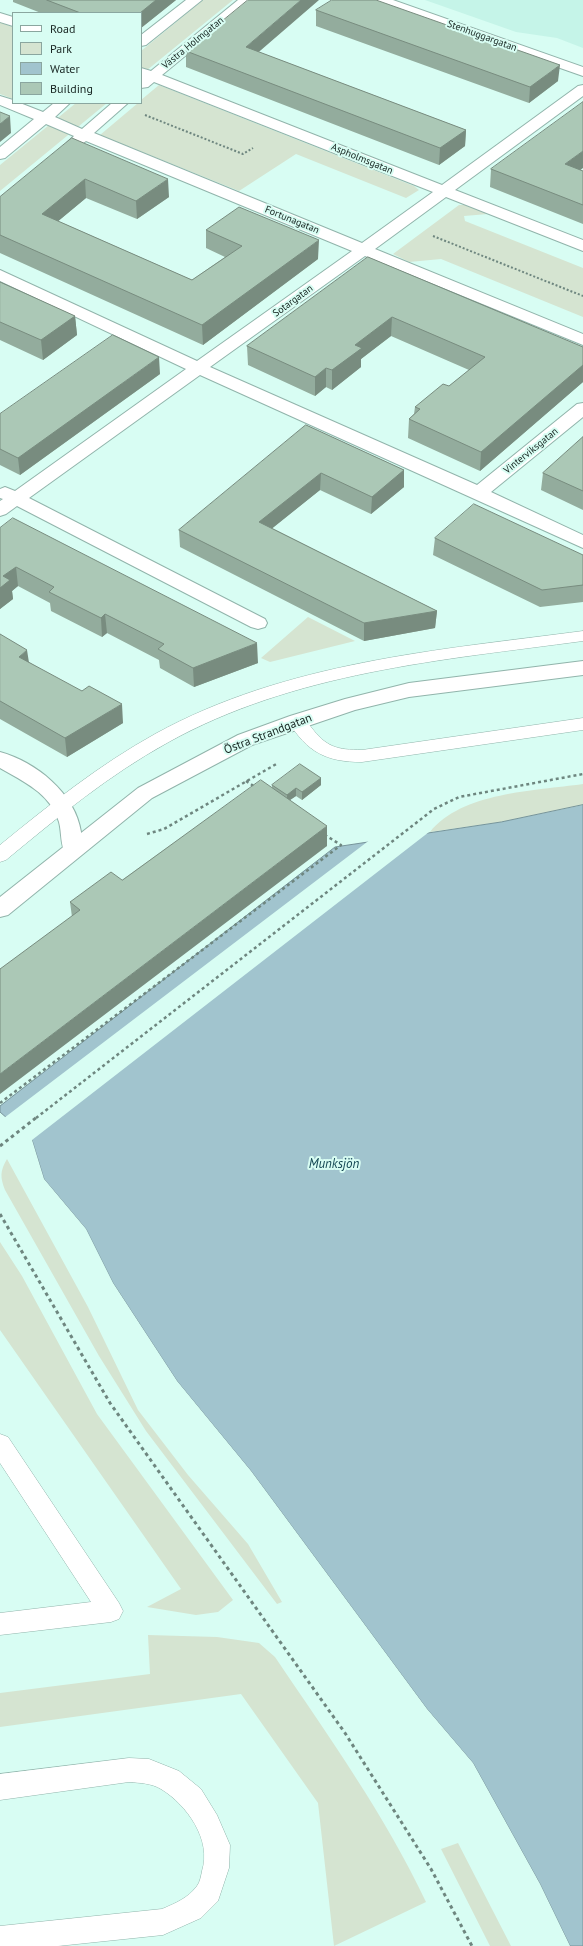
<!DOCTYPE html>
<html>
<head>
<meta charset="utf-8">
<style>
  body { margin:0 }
  #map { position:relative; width:583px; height:1946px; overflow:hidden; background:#d8fdf3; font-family:"PT Sans",sans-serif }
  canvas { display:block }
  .legend { position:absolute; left:12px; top:12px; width:130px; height:92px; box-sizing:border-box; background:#d8fdf3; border:1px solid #8aa69f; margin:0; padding:5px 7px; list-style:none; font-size:12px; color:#162420 }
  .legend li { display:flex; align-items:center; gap:8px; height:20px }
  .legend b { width:20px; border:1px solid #8aa69f }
</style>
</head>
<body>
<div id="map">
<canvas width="583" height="1946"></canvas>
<ul class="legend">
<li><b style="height:5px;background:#fff"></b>Road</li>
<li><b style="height:11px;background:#d5e4d1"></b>Park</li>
<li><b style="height:11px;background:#a1c4ce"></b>Water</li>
<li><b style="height:11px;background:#abc8b6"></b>Building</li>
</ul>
</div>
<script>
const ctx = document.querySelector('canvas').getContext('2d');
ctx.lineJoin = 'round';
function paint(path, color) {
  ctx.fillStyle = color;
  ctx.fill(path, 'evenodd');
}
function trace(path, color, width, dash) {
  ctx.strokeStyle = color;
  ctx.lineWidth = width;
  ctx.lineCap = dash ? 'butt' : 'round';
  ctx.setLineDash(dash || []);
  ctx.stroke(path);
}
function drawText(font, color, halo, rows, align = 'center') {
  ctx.font = font + ' "PT Sans",sans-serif';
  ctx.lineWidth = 4;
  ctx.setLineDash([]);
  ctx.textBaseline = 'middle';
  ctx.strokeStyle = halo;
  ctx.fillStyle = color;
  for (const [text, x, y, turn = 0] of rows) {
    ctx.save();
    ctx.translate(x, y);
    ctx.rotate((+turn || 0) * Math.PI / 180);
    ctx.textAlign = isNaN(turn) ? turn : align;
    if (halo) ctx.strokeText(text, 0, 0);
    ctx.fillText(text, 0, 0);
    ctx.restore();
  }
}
paint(new Path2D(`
  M425 0H583V48L557 38 516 32Z`), '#c5f4e8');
paint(new Path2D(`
  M203 0H233L141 75V51Z
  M0 22 13 27V99L0 94Z
  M159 85 414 186 419 190 406 198 296 154 239 191 100 135 138 103H141V100Z
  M76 103H107L0 191V165Z
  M459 205H466L488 214 464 216 465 221 583 268V317L441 259 409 262 393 254Z
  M308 617 355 641 270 662 261 658Z
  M583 784V805L501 822 430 832C462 792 534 791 583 784Z
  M7 1159 88 1307 138 1410 188 1475 248 1544 282 1602 277 1604 146 1431 99 1356 5 1190C0 1177 0 1171 7 1159Z
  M0 1242 22 1276 97 1414 233 1600 218 1612 196 1615 147 1607 181 1589 0 1330Z
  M148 1635 217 1637 259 1643 275 1657C329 1737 385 1815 426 1902L334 1946 318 1803 241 1694 0 1727V1693L150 1674Z
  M458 1843 511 1946H490L441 1849Z`), '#d5e4d1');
const water = new Path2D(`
  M583 805V1946H570L540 1884 473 1763 427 1709 251 1471 177 1381 113 1283 86 1229 44 1179 32 1140 0 1112V1106L335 847 501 822Z`);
paint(water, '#a1c4ce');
trace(water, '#77949a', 1);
paint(new Path2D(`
  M427 831 429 832 32 1140 44 1179 86 1229 113 1283 177 1381 251 1471 427 1709 473 1763 540 1884 570 1946H568L539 1885 471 1764 426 1710 249 1472 175 1382 112 1284 84 1230 42 1180 30 1141 4 1118 371 839Z`), '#d8fdf3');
const service = new Path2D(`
  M583 631V641C442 660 294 672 167 743 109 775 58 817 6 860L0 862V845C49 805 99 765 155 734 286 662 438 650 583 631Z
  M297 715C304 717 306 721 311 727 326 747 337 750 362 750L583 718V730L362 762C326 762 307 752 288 721L291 717Z
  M0 1434 8 1437 119 1603 123 1611 119 1619 111 1622 0 1635V1613L91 1602 0 1463Z
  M129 1758 149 1759 179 1771 201 1789 217 1815 230 1845 229 1868 218 1901 201 1918 163 1935 58 1946H0V1926L162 1909C176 1903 188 1898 197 1886 200 1882 201 1876 202 1871 212 1840 187 1805 161 1789 151 1783 140 1783 129 1782L0 1800V1774Z`);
const minor = new Path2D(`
  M186 0H202L146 45 141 46V35Z
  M238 0H253L162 75 442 185 578 86 583 85V96L455 190 583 240V251L446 197 375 249 583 334V345L365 256 210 367 477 485 577 404 583 403V417L491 492 583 535V548L200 375 29 498 265 619 267 623 265 627 258 629 251 627 17 506 6 514 0 516V501L3 499 0 498V489L5 487 15 491 186 369 0 281V270L197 361 352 251 86 141 79 146H69L67 143 74 136 46 124 5 158 0 159V147L34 119 0 105V96L13 100V103H20L43 112 54 103H70L55 117 82 129 112 103H128L94 133 362 243 433 192 154 82 148 87 141 88V68L151 71Z
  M373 0H393L583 67V76L375 3Z
  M0 13 13 17V26L0 22Z
  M0 752C36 762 75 793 81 832 82 840 85 848 80 855L73 858 66 855C60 845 62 833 59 822 51 794 23 781 0 768Z`);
const secondary = new Path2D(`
  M583 661V675L409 697 355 710 252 745 152 798 8 915 0 917V897L138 788 238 735 290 716 345 699 409 683Z`);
trace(service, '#91b4ab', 1);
trace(minor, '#91b4ab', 2);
trace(secondary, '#91b4ab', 2);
trace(new Path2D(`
  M145 115 243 154 253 148
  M433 236 583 296`), '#6e867f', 2, [2, 2]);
trace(new Path2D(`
  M246 781 255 787
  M147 834 164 829 278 763
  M0 1103 341 845 325 835
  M36 1118 434 809 459 797 583 774`), '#6e867f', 2.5, [3, 3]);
trace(new Path2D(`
  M0 1146 37 1117
  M0 1214 110 1403 345 1733 431 1869 472 1946`), '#6e867f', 3, [3.5, 3.5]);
paint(service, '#fff');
paint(minor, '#fff');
paint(secondary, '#fff');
paint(new Path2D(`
  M13 0H176L141 28V13H41L13 2Z
  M316 10 558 81 529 103 316 26Z
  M186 51 259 52 466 130 465 146 439 165 186 67Z
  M72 138 169 197 137 219 86 198 58 221 192 280 225 257 206 248V230L318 259 203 345 0 253V197Z
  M491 169 580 170 583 171V224L490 187Z
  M368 257 583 347V382L480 471 408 438 409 419 414 414 415 407 449 386 469 370 391 336 361 359V367L332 390 326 387 315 396 248 365 247 346Z
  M0 282 75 316 77 335 43 360 0 340Z
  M160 374 20 475 0 465V414Z
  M306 425 404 470V487L371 514 320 490 272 528 437 611 435 628 364 641 180 547 179 530Z
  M583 437V510L541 490 543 473Z
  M0 528 258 663 194 687 160 668 159 660 107 633 102 637 51 611 50 603 18 586 12 591 13 599 0 609Z
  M435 538 583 555V602L540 607 433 555Z
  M0 634 29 662 123 723 67 757 0 719Z
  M321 778V785L302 800 296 796 290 800 327 846 72 917 70 902 122 880 272 788V785Z`), '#93ac9d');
paint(new Path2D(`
  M156 0H176L141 28V13H140Z
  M301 0H319L246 63V47Z
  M560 65 558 81 529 103 530 87Z
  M10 116 11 133 0 142V124Z
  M466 130 465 146 439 165 440 148Z
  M583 151V168L563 183 565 164Z
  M85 179 86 198 44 233 42 214Z
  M168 179 169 197 137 219 136 201Z
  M319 240 318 259 203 345 202 325Z
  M75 316 77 335 43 360 41 340Z
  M392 317 391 336 361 359V367L332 390V370L355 345Z
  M159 357 160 374 20 475 18 458Z
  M583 365V382L480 471 481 452Z
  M326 368V387L315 396V377Z
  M404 470V487L371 514 372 497Z
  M321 473 320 490 259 539V522Z
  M16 567 18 586 12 591 13 599 0 609V588L3 576Z
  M437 611 435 628 364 641V623Z
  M105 614 107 633 102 637 101 618Z
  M257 643 258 663 194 687 193 668Z
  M27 650 30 669 19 657Z
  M122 704 123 723 67 757 65 738Z
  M321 778V785L302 800V792Z
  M296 788V796L287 802V795Z
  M327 826V846L0 1094V1074Z`), '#788c7f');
const building = new Path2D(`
  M47 0H156L140 13H81Z
  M248 0H301L246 47 466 130 440 148 186 51Z
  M332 0H376L560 65 530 87 316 10Z
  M583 102V151L565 164 583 171V205L491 169Z
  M0 112 10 116 0 124Z
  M72 138 168 179 136 201 85 179 42 214 192 280 242 246 206 230 239 207 319 240 202 325 0 235V197Z
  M368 257 583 347V365L481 452 409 419 420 409 415 407 443 384 449 386 485 357 392 317 355 345 362 348 332 370 326 368 315 377 247 346Z
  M0 282 75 316 41 340 0 322Z
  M113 335 159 357 18 458 0 449V414Z
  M306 425 404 470 372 497 321 473 259 522 437 611 364 623 179 530Z
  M583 437V491L543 473Z
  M474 504 583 555V585L542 590 435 538Z
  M13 518 257 643 193 668 158 649 164 644 105 614 101 618 49 592 54 587 16 567 3 576 10 580 0 588V528Z
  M0 634 27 650 19 657 82 691 89 686 122 704 65 738 0 701Z
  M300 764 321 778 302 792 296 788 287 795 272 785Z
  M261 780 327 826 0 1074V969L80 910 70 902 111 872 122 880Z`);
paint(building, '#abc8b6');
trace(building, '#788c7f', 1);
drawText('10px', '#162420', '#d8fdf3', [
  ["Stenhuggargatan",482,36,20],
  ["Västra Holmgatan",193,43,-39],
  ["Aspholmsgatan",362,159,22],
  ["Fortunagatan",292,220,22],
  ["Sotargatan",293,301,-36],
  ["Vinterviksgatan",531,451,-39]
]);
drawText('12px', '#162420', '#d8fdf3', [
  ["Östra Strandgatan",268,734,-21]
]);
drawText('italic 13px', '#154854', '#d8fdf3', [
  ["Munksjön",334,1164]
]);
</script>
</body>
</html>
